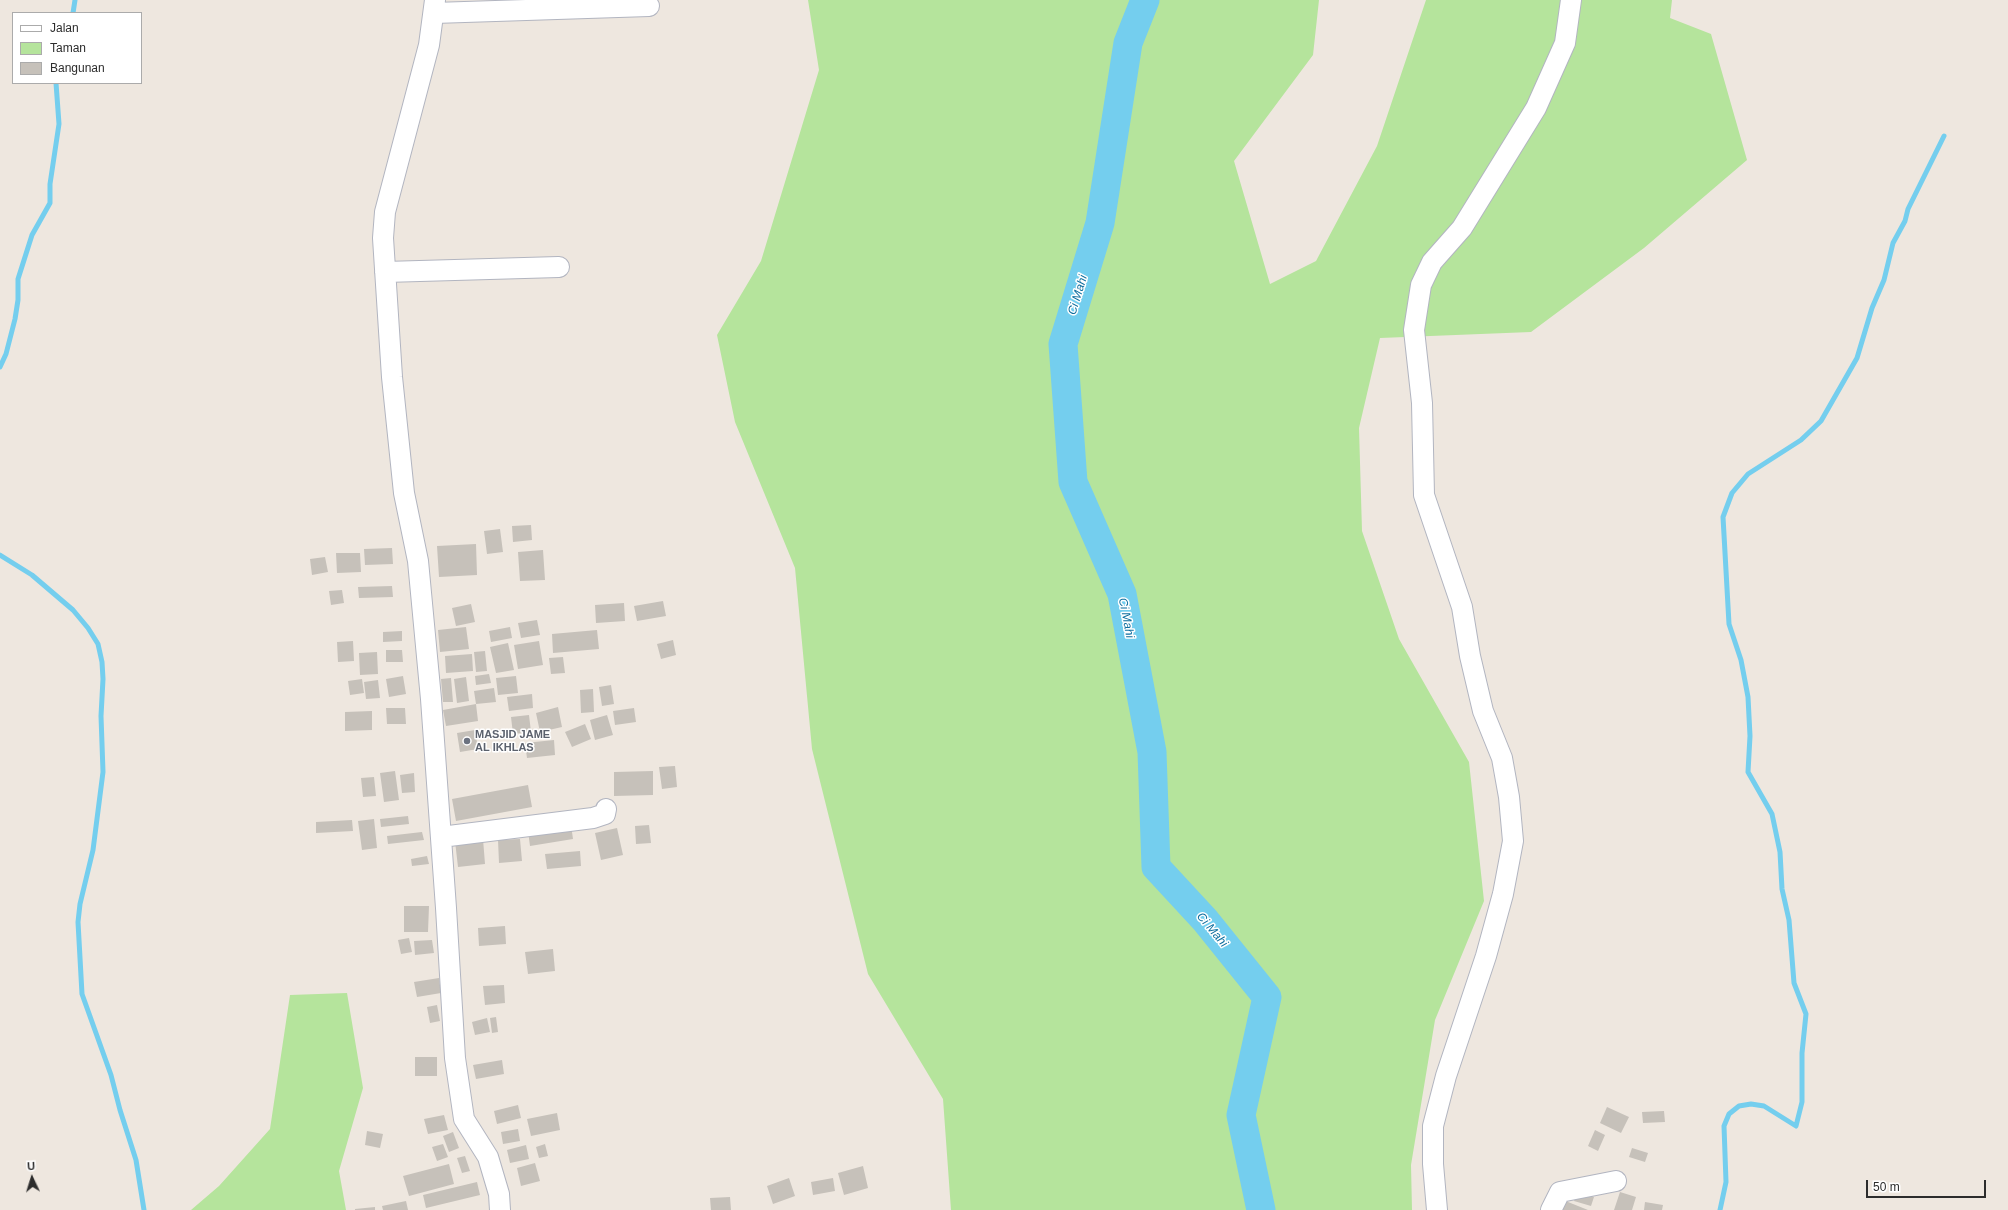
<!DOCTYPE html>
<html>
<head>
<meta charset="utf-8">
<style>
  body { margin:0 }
  #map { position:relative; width:2008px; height:1210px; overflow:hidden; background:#eee7df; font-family:Arial,sans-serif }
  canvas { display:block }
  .legend { position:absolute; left:12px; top:12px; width:130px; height:72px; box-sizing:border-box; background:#fff; border:1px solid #ababab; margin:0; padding:5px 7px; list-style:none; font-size:12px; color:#2c2c2c }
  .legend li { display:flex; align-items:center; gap:8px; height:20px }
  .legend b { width:20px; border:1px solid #ababab }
  .north { position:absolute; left:12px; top:1158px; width:40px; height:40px; -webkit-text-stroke:3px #fff; paint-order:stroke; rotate:356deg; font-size:11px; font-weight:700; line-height:16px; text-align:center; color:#2c2c2c }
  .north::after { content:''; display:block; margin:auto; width:14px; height:18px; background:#2c2c2c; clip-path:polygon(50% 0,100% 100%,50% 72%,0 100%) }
  .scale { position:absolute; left:1866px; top:1180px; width:120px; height:18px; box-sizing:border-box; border:2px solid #2c2c2c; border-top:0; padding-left:5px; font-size:12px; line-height:14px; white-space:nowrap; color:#2c2c2c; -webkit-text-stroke:3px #fff; paint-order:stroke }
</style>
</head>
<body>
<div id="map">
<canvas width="2008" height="1210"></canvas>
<ul class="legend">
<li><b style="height:5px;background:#fff"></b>Jalan</li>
<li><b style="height:11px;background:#b5e49c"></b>Taman</li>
<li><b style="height:11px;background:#c6c1ba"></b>Bangunan</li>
</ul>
<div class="north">U</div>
<div class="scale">50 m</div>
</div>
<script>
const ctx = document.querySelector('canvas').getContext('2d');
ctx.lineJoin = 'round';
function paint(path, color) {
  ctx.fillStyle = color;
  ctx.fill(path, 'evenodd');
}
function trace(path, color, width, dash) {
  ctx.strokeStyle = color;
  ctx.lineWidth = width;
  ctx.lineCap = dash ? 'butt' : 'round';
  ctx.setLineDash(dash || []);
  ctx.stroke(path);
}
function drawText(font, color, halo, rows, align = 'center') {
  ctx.font = font + ' Arial,sans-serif';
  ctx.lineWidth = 3;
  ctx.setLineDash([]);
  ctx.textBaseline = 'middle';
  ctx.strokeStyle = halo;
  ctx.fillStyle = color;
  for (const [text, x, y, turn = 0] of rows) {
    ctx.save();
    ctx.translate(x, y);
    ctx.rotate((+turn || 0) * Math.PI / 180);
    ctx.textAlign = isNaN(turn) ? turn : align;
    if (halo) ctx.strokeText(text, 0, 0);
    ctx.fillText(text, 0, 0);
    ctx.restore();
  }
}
paint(new Path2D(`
  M808 0H1319L1313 55 1234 161 1270 284 1316 261 1377 146 1426 0H1672L1670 18 1711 34 1747 160 1644 248 1531 332 1380 338 1359 428 1362 531 1399 639 1469 762 1484 901 1435 1020 1411 1165 1412 1210H951L943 1099 868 974 812 749 795 568 735 422 717 335 761 261 819 70Z
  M347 993 363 1088 339 1171 346 1210H191L219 1186 270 1129 290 995Z`), '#b5e49c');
trace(new Path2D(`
  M73 13 75 0
  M0 367 6 354 15 319 18 300V279L32 235 50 203V184L59 124 56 83
  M0 555 32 575 73 610 88 628 98 644 102 662 103 679 101 716 103 772 93 850 80 904 78 922 82 994 111 1075 120 1110 136 1160 144 1210
  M1720 1210 1726 1182 1724 1126 1729 1114 1739 1106 1751 1104 1764 1106 1796 1126 1802 1102V1053L1806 1014 1794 983 1789 920 1782 889 1780 852 1772 814 1748 772 1750 736 1748 697 1741 660 1729 624 1723 517 1732 493 1748 474 1801 440 1821 421 1857 358 1872 308 1884 280 1893 243 1905 221 1908 209 1944 136`), '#74ceee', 5);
trace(new Path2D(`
  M1145 0 1128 43 1100 223 1063 344 1073 482 1122 594 1152 752 1156 867 1205 920 1267 997 1241 1115 1261 1210`), '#74ceee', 29);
paint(new Path2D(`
  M531 525 532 540 513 542 512 526Z
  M500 529 503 552 487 554 484 531Z
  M476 544 477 575 439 577 437 546Z
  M392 548 393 564 365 565 364 549Z
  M543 550 545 580 520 581 518 552Z
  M336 553H360L361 572 337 573Z
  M325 557 328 572 312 575 310 559Z
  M392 586 393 597 359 598 358 587Z
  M342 590 344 603 331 605 329 591Z
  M663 601 666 616 637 621 634 606Z
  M624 603 625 621 596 623 595 605Z
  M471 604 475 622 456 626 452 608Z
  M537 620 540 635 521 638 518 623Z
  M466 627 469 649 440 652 438 630Z
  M510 627 512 638 491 642 489 631Z
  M597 630 599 649 553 653 552 634Z
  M402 631V641L383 642V632Z
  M673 640 676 655 661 659 657 644Z
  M353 641 354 661 338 662 337 642Z
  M539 641 543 665 518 669 514 645Z
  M508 643 514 670 496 673 490 647Z
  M386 650H402L403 662H386Z
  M485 651 487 671 476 672 474 652Z
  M377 652 378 674 360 675 359 653Z
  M472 654 473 671 446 673 445 656Z
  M563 657 565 673 551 674 549 658Z
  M489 674 491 683 476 685 475 676Z
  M403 676 406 694 389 697 386 679Z
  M516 676 518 693 498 695 496 678Z
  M466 677 469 701 457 703 454 679Z
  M451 678 453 702H443L441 679Z
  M362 679 364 693 350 695 348 681Z
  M378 680 380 698 366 699 364 682Z
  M611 685 614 704 602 706 599 687Z
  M494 688 496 702 476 704 478 721 446 726 443 710 476 704 474 691Z
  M593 689 594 712 581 713 580 690Z
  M532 694 533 708 509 711 507 697Z
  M558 707 562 727 540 732 536 713Z
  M386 708H405L406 724H387Z
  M634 708 636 722 615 725 613 711Z
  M372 711V730L345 731V712Z
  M529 715 531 732 513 734 511 717Z
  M607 715 613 735 595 740 590 720Z
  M585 724 591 739 572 747 565 732Z
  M475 730 478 749 460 752 457 733Z
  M554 740 555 755 527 758 525 743Z
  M675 766 677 787 662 789 659 767Z
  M395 771 399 800 384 802 380 773Z
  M653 771V795L614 796V772Z
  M414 773 415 792 402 793 400 775Z
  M374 777 376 796 363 797 361 778Z
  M528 785 532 807 456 821 452 799Z
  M408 816 409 824 381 827 380 819Z
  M374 819 377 848 362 850 358 821Z
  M352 820 353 831 316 833V822Z
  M571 825 573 839 530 846 528 831Z
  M649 825 651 843 636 844 635 826Z
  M617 828 623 855 601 860 595 833Z
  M422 832 424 840 388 844 387 836Z
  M483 839 485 864 458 867 455 841Z
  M520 839 522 861 499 863 498 840Z
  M580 851 581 866 547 869 545 854Z
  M427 856 429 864 412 866 411 859Z
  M404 906H429L428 932H404Z
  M505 926 506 944 479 946 478 928Z
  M409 938 412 952 401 954 398 940Z
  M432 940 434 953 415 955 414 941Z
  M553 949 555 971 528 974 525 952Z
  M439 978 441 993 417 997 414 982Z
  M504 985 505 1003 485 1005 483 986Z
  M437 1005 440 1021 430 1023 427 1007Z
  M496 1017 498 1032 492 1033 490 1018Z
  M487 1018 490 1032 475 1035 472 1022Z
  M415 1057H437V1076H415Z
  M502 1060 504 1074 476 1079 473 1065Z
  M518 1105 521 1118 497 1124 494 1111Z
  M1607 1107 1629 1117 1621 1133 1600 1123Z
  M1664 1111 1665 1122 1643 1123 1642 1112Z
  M557 1113 560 1130 531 1136 527 1119Z
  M444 1115 448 1130 428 1134 424 1119Z
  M518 1129 520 1141 503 1144 501 1132Z
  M1595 1130 1605 1135 1598 1151 1588 1146Z
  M367 1131 383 1134 380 1148 365 1145Z
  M453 1132 459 1148 449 1152 443 1136Z
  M443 1144 448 1157 437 1161 432 1147Z
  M545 1144 548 1156 539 1158 536 1147Z
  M526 1145 529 1159 510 1163 507 1150Z
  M1632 1148 1648 1153 1645 1162 1629 1157Z
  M465 1156 470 1171 462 1173 457 1158Z
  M535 1163 540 1181 521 1186 517 1168Z
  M449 1164 454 1184 409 1196 403 1176Z
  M863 1166 868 1188 844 1195 838 1173Z
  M789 1178 795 1196 773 1204 767 1186Z
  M833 1178 835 1191 813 1195 811 1182Z
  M477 1182 480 1195 426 1208 423 1195Z
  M1577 1192 1594 1197 1591 1206 1574 1201Z
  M1620 1192 1636 1197 1632 1210H1614Z
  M730 1197 731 1210H711L710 1198Z
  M1563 1200 1588 1210H1559Z
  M406 1201 408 1210H383L382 1206Z
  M1645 1202 1663 1205 1662 1210H1644Z
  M375 1207V1210H355V1209Z`), '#c6c1ba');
const minor = new Path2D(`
  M435 0 429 45 385 212 383 238 392 377 404 493 418 561 431 699 446 908 455 1058 464 1119 488 1157 499 1194 500 1210
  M434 13 649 6
  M385 272 559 267
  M441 837 593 818 605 814 606 809
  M1437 1210 1433 1164V1126L1446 1076 1486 956 1503 894 1513 841 1509 797 1502 758 1483 711 1470 656 1462 607 1424 495 1422 403 1414 330 1421 285 1432 262 1462 228 1536 108 1565 43 1571 0
  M1551 1210 1560 1192 1616 1181`);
trace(minor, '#b2b5c0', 22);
trace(minor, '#fff', 20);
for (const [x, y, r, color] of [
  [467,741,4,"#6b7280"]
]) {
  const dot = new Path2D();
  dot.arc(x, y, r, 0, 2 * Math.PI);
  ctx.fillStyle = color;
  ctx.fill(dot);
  trace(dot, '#fff', 1.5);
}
drawText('bold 11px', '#5b616d', '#fff', [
  ["MASJID JAME",475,735],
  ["AL IKHLAS",475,748]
], 'left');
drawText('italic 12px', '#0e6e9e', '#fff', [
  ["Ci Mahi",1078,295,-73],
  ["Ci Mahi",1126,618,79],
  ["Ci Mahi",1212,930,50]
]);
</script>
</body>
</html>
